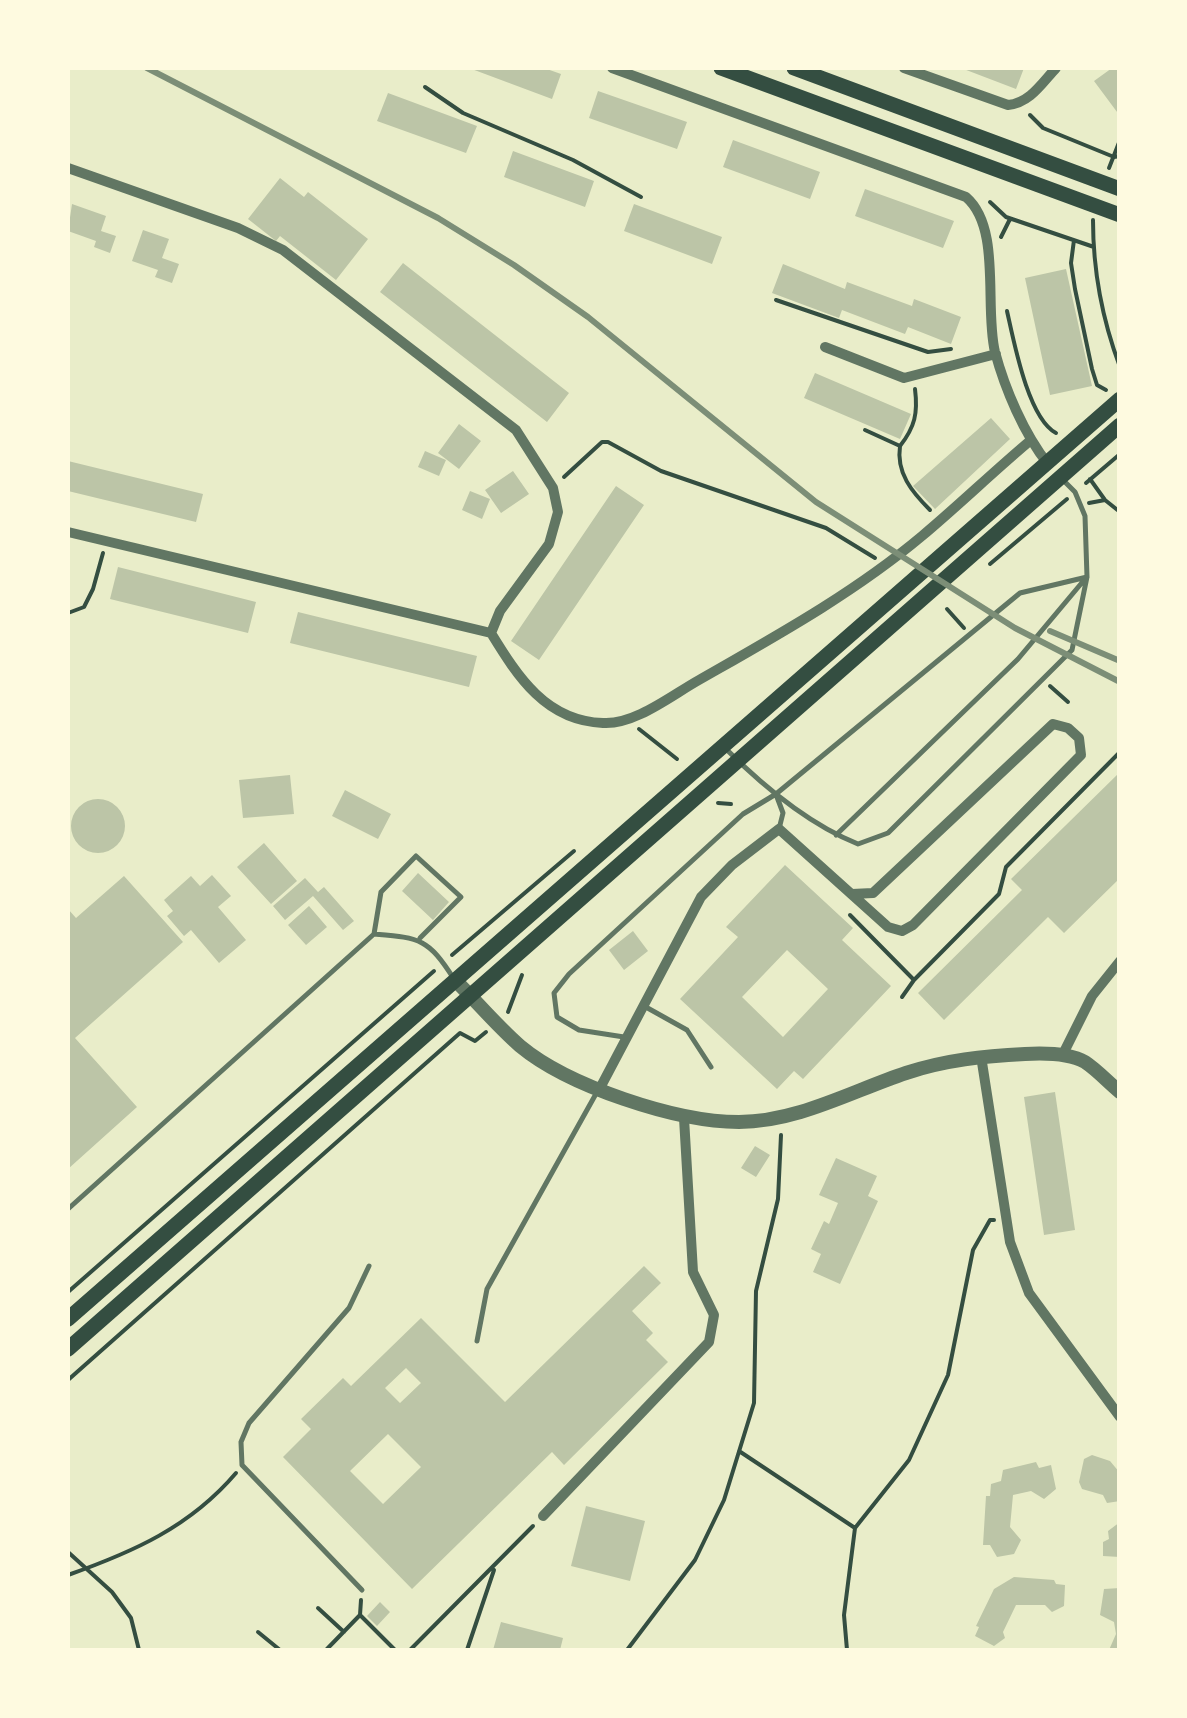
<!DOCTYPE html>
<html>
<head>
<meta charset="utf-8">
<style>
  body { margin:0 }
  #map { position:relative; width:1187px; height:1718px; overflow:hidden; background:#e9edc9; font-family:"Open Sans",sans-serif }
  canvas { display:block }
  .frame { position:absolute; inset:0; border:70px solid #fefae0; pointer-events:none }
</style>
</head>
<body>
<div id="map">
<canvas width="1187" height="1718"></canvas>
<div class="frame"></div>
</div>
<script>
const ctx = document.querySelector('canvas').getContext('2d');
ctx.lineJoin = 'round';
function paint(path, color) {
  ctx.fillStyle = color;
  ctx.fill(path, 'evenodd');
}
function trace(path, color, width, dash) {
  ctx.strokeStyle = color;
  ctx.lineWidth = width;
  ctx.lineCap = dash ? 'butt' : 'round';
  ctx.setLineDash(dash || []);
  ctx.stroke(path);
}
paint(new Path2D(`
  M469 68H544L561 74 552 99Z
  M961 68H1024L1016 89Z
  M1112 68H1120V116L1094 81Z
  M598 91 687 122 677 149 589 118Z
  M388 93 477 126 466 153 377 121Z
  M733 140 820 172 810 199 723 167Z
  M513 151 594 181 585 207 504 177Z
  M280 178 304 197 308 192 368 239 336 280 280 236 276 241 248 219Z
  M865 189 954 221 943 248 855 216Z
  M72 204 106 216 101 231 116 236 110 253 94 247 96 241 68 231Z
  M634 204 722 237 712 264 624 231Z
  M143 230 169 239 162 258 179 264 172 283 155 277 158 270 132 261Z
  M403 263 569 393 547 422 380 292Z
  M783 264 845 289 847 282 912 306 914 299 961 317 951 344 908 327 905 334 842 310 839 318 772 293Z
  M1066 269 1092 386 1050 395 1025 278Z
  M815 373 911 414 900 439 804 398Z
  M991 418 1010 439 935 509 913 486Z
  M459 424 481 441 459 469 438 453Z
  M425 451 446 460 439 476 418 467Z
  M68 461 203 494 196 522 68 491Z
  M513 471 529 494 501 513 485 490Z
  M616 486 644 505 539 660 511 641Z
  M470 491 490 499 482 519 462 510Z
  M118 567 256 602 248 633 110 599Z
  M298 612 477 656 469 687 290 643Z
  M1120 772V878L1064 933 1048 917 944 1020 918 993 1022 890 1011 879Z
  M290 775 294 814 243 818 239 780Z
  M345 790 391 814 378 839 332 816Z
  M71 826a27 27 0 1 1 54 0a27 27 0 1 1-54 0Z
  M264 843 297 881 271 904 237 867Z
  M785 865 853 928 842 940 891 986 803 1079 794 1071 777 1089 680 999 738 937 726 927ZM787 950 828 989 783 1037 742 997Z
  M418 873 449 902 433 920 402 891Z
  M212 875 231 896 218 907 246 940 219 963 191 930 184 936 167 916 173 911 164 900 191 876 200 886Z
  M124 876 183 942 75 1038 137 1107 68 1169V909L76 918Z
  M305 878 318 892 324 887 354 921 343 930 313 896 285 920 273 906Z
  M309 906 327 927 306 945 288 925Z
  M633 931 648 951 624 970 609 950Z
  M1055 1092 1075 1230 1044 1235 1024 1097Z
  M755 1146 770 1155 756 1177 741 1168Z
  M836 1158 877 1176 868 1196 878 1201 840 1284 813 1272 821 1254 811 1249 824 1221 829 1224 838 1203 819 1195Z
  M644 1266 661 1283 632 1311 653 1333 646 1340 668 1362 564 1465 552 1452 412 1589 283 1457 311 1429 301 1419 343 1378 351 1386 421 1318 505 1402ZM406 1368 421 1383 400 1403 385 1388ZM388 1434 421 1467 383 1504 350 1471Z
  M1092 1455 1110 1461 1120 1473V1501L1107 1503 1103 1495 1082 1489 1079 1482 1084 1459Z
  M1036 1462 1039 1468 1051 1465 1056 1489 1044 1499 1031 1491 1013 1495 1010 1527 1021 1540 1014 1554 997 1557 990 1545H983L986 1496H990L991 1484 1001 1481 1003 1470Z
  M586 1506 645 1521 630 1581 571 1566Z
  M1120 1522V1557L1103 1556V1542L1109 1539 1108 1531Z
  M1014 1577 1054 1580 1056 1584 1065 1585 1064 1606 1052 1612 1045 1605H1016L1003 1632 1005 1638 994 1646 975 1636 979 1627 976 1626 994 1589Z
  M1120 1588V1650H1109L1116 1634 1114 1622 1100 1615 1104 1589Z
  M380 1602 390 1612 377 1626 367 1616Z
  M501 1622 563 1638 560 1650H493Z`), '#bcc5a7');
trace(new Path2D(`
  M425 87 463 113 573 160 641 197
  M1030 115 1043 128 1114 157 1120 156
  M1109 168 1120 140
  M990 202 1006 217 1094 247
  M1093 220C1093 272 1102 319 1120 367
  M1001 237 1010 219
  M1074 240 1071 263 1075 289 1092 369 1097 385 1106 390
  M776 300 928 352 951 349
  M1007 311C1014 342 1028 418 1056 433
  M865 430 900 446C915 427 918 413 915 389
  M900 446C896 473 912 492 930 510
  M564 477 602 442H608L661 471 826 528 875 558
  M1090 479 1105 500 1120 512
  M1086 483 1120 454
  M1089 503 1105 500
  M990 564 1067 499
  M947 609 964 628
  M68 613 84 607 93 589 103 553
  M1050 686 1068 702
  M639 729 677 759
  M718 803 731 804
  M850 915 914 980 999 894 1006 867 1120 752
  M452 955 574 851
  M902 997 914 980
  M508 1012 522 975
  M68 1292 434 971
  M68 1380 460 1033 475 1041 486 1032
  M739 1451 855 1528 909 1460 948 1375 973 1250 990 1220H994
  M68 1552 112 1592 131 1618 139 1650
  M68 1575C133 1552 190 1527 236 1473
  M361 1600 360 1615 395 1650
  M318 1608 344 1632
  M258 1632 280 1650
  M326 1650 360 1615
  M410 1650 533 1526
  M467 1650 494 1570
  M627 1650 695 1560 724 1500 754 1403 756 1291 778 1199 781 1135
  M847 1650 844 1615 855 1528`), '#344e41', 4);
trace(new Path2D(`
  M726 749C764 787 808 824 858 844L888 833 1072 650 1087 577 1085 516 1075 492 1063 480
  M777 797 783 813 779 829
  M836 835 1018 659 1085 579
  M374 934 381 892 416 856 461 897 420 938
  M644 1006 687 1030 711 1067
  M624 1037 579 1030 557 1017 554 993 569 974 743 814 776 794 1020 593 1087 577
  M68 1209 374 934C420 938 428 938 454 979
  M477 1341 487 1289 597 1092
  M362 1590 242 1465 241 1442 249 1423 349 1308 369 1266`), '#617663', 5);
trace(new Path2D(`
  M612 68 966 197C1002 228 984 307 995 352 1005 389 1024 434 1048 464
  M904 68 1008 105C1030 103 1042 83 1056 68
  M68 168 238 228 283 250 516 430 553 488 558 512 549 544 500 611 491 633
  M825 347 904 378 996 354
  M68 532 491 633C518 677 546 721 603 723 635 725 672 695 699 680 776 636 854 593 922 536 959 505 994 471 1031 440
  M981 1056 1010 1242 1029 1293 1120 1417
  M1062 1056 1092 996 1120 961
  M599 1090 701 897 732 865 779 829 888 927 902 931 913 925 1081 755 1079 738 1068 728 1053 724 873 893 852 894
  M543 1516 709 1342 714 1315 693 1272 684 1118`), '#617663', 10);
trace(new Path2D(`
  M456 981C477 1002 497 1026 520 1046 568 1086 676 1122 739 1122 797 1122 852 1091 906 1073 945 1060 984 1056 1025 1054 1043 1053 1069 1053 1085 1062 1097 1070 1108 1082 1120 1092`), '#617663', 14);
trace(new Path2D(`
  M721 68 1120 215
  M794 68 1120 189
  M68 1319 1120 399
  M68 1349 1120 425`), '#344e41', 15);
trace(new Path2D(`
  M147 68 438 218 514 265 588 317 816 502 1015 628 1120 682
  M1050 631 1120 661`), '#7c8e77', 6);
</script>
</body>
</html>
